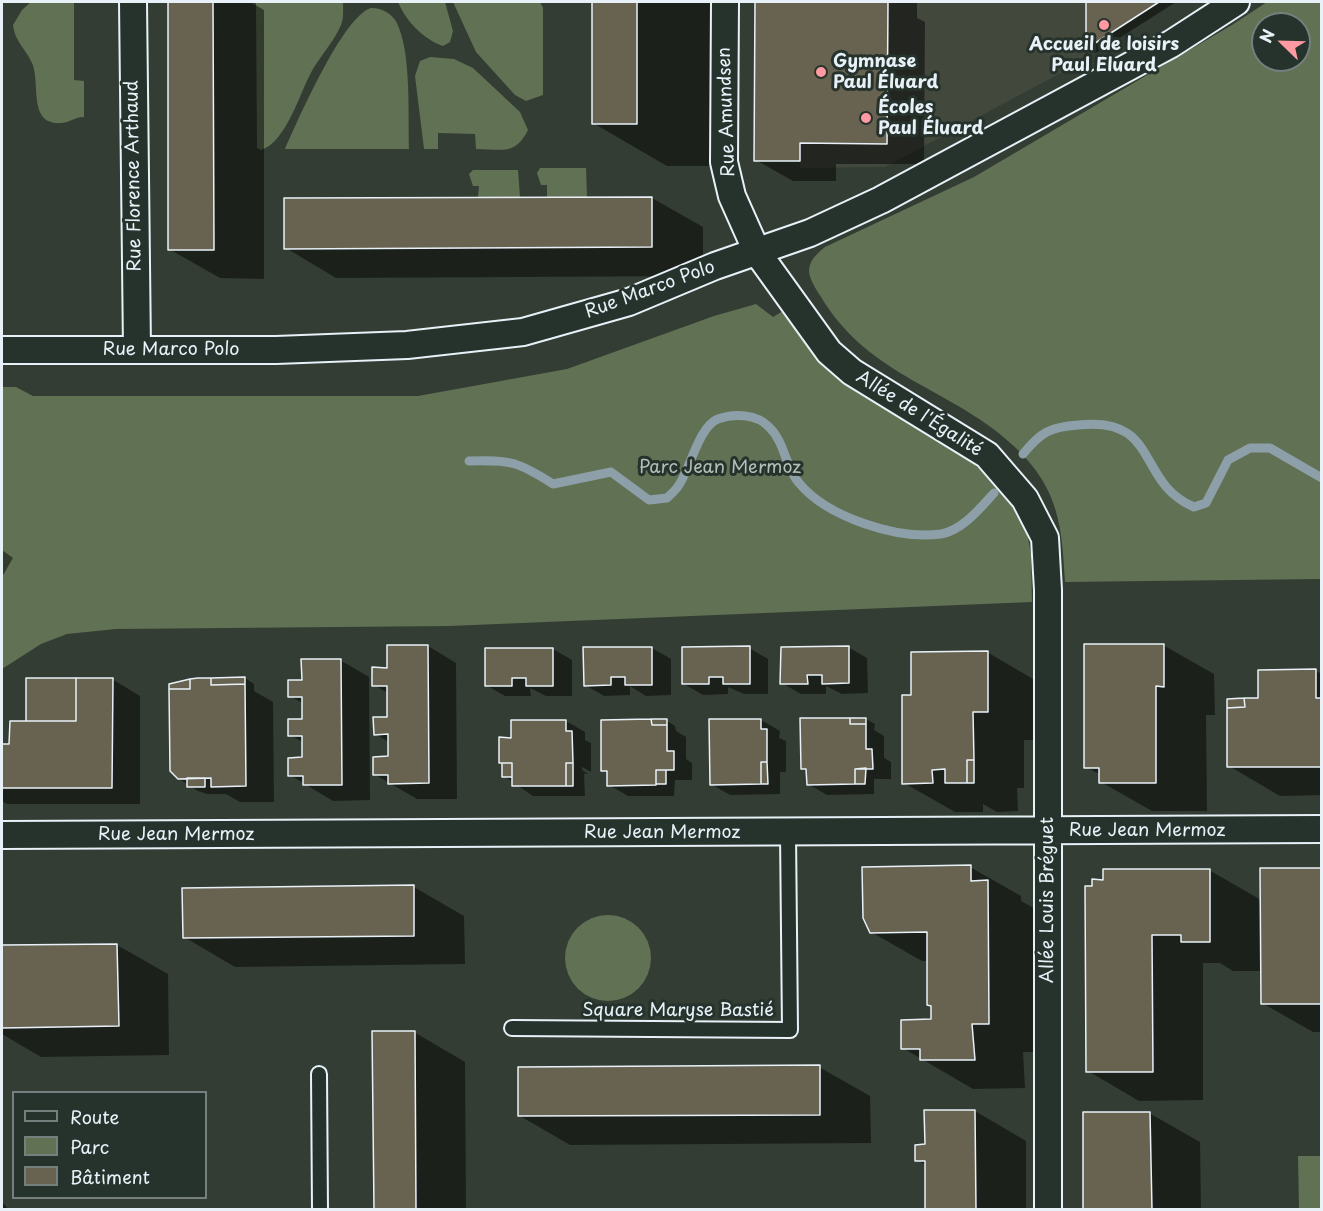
<!DOCTYPE html>
<html>
<head>
<meta charset="utf-8">
<style>
  body { margin:0 }
  #map { position:relative; width:1323px; height:1211px; overflow:hidden; background:#333d34; font-family:"Playpen Sans",sans-serif }
  canvas { display:block }
  .frame { position:absolute; inset:0; border:3px solid #e8f1f8; pointer-events:none }
  .legend { position:absolute; left:12px; top:1091px; width:195px; height:108px; box-sizing:border-box; background:#26332d; border:2px solid #747f7e; margin:0; padding:8px 10px; list-style:none; font-size:18px; color:#e8f1f8 }
  .legend li { display:flex; align-items:center; gap:12px; height:30px }
  .legend b { width:30px; border:2px solid #747f7e }
  .north { position:absolute; left:1251px; top:12px; width:60px; height:60px; box-sizing:border-box; background:#26332d; border:2px solid #747f7e; border-radius:50%; rotate:293deg; font-size:16px; font-weight:700; line-height:24px; text-align:center; color:#e8f1f8 }
  .north::after { content:''; display:block; margin:auto; width:21px; height:27px; background:#ff9aa2; clip-path:polygon(50% 0,100% 100%,50% 72%,0 100%) }
</style>
</head>
<body>
<div id="map">
<canvas width="1323" height="1211"></canvas>
<div class="frame"></div>
<ul class="legend">
<li><b style="height:8px;background:#26332d"></b>Route</li>
<li><b style="height:16px;background:#617153"></b>Parc</li>
<li><b style="height:16px;background:#686351"></b>Bâtiment</li>
</ul>
<div class="north">N</div>
</div>
<script>
const ctx = document.querySelector('canvas').getContext('2d');
ctx.lineJoin = 'round';
function paint(path, color) {
  ctx.fillStyle = color;
  ctx.fill(path, 'evenodd');
}
function trace(path, color, width, dash) {
  ctx.strokeStyle = color;
  ctx.lineWidth = width;
  ctx.lineCap = dash ? 'butt' : 'round';
  ctx.setLineDash(dash || []);
  ctx.stroke(path);
}
function drawText(font, color, halo, rows, align = 'center') {
  ctx.font = font + ' "Playpen Sans",sans-serif';
  ctx.lineWidth = 6;
  ctx.setLineDash([]);
  ctx.textBaseline = 'middle';
  ctx.strokeStyle = halo;
  ctx.fillStyle = color;
  for (const [text, x, y, turn = 0] of rows) {
    ctx.save();
    ctx.translate(x, y);
    ctx.rotate((+turn || 0) * Math.PI / 180);
    ctx.textAlign = isNaN(turn) ? turn : align;
    if (halo) ctx.strokeText(text, 0, 0);
    ctx.fillText(text, 0, 0);
    ctx.restore();
  }
}
paint(new Path2D(`
  M755 2H1086L1085 60 885 167 800 168V161H754Z`), '#43483d');
paint(new Path2D(`
  M31 2H74V80L84 81V117C75 117 70 122 62 123 27 126 41 83 32 63 26 49 15 42 13 25L22 10Z
  M256 2H343C343 9 344 18 341 25 335 40 322 54 313 69 300 91 287 142 261 150L257 148Z
  M398 2H445L453 31 450 42 443 46C423 39 406 21 398 2Z
  M453 2H540L543 8V95L526 101 515 95 476 52Z
  M1267 2H1321V579L1065 582C1062 527 1059 490 1017 449 954 388 870 379 821 297 807 275 802 265 825 247L974 177 1232 25ZM1263 24H1299V60H1263Z
  M371 8C384 8 395 15 399 28 411 58 408 115 409 149H285C298 120 343 16 371 8Z
  M430 57 454 59 473 68 520 112 528 130C515 156 502 149 476 149L475 134 438 133V149H424L415 76 420 61Z
  M540 168H586L587 197H547V185H541L537 173Z
  M473 170H518L520 197H478L479 186H473L469 174Z
  M756 304 773 317 783 311 831 373 970 460 1005 494 1026 528 1031 554 1032 602 449 626 116 629 67 634 41 644 2 669V387H16L33 396H418L567 369 714 316Z
  M565 958a43 43 0 1 1 86 0a43 43 0 1 1-86 0Z
  M1298 1156H1321V1209H1299Z`), '#617153');
paint(new Path2D(`
  M170 2H250L264 10V279L220 278 169 249Z
  M594 2H711L710 166H667L593 123Z
  M757 2H917V18L925 22 924 164H836V181H793L756 160Z
  M1088 2H1176L1096 53 1087 48Z
  M652 198 703 227V276L336 278 286 248Z
  M2 550 13 558 2 577Z
  M1163 645 1214 674 1215 715H1206L1207 811H1152L1101 782V775L1086 767Z
  M428 646 456 663 457 799H417L374 774 389 758V742L375 734 388 718V693L374 685 388 669Z
  M848 647 867 658 868 693 842 694 826 686V694H801L782 683Z
  M652 648 671 659V695L646 696 630 686V695L604 696 585 685V649Z
  M749 648 768 659V694H744L728 687V694L703 695 684 684Z
  M553 649 572 660V696H546L530 688 531 696H505L486 685Z
  M987 652 1038 682 1039 740H1024V788H1017L1018 811 997 812 983 804V812H955L904 783 913 697Z
  M340 660 369 677 370 800 333 801 290 775 304 759V743L290 735 304 720V704L290 696 303 681Z
  M1316 671 1322 674V795L1280 796 1229 766 1260 700Z
  M245 678 254 684V691L273 702 274 802H240L226 794H207L198 791 178 778Z
  M112 679 140 696V804H7L2 801V745H11L32 723Z
  M866 719 875 724 874 730 884 736V758L891 762V779H874V794L827 795 808 784V772L802 768Z
  M666 720 675 726 676 731 686 737V759L692 763V780H675L674 796H628L609 785V774L603 770Z
  M761 720 780 731 779 738 786 741V772H780V794L730 795 711 784Z
  M566 721 585 732V740L591 743V772L582 767V770L588 774H584L585 796H533L504 776 513 739Z
  M970 867 1021 896V901L1039 911 1040 1052H1023L1025 1088 973 1089 903 1048 933 1021 928 961H922L871 932Z
  M1322 869V1032H1313L1262 1003V971H1233L1220 963H1203V1100L1139 1101 1088 1071 1094 888 1105 881 1209 870 1261 900Z
  M414 887 464 916 465 964 235 967 184 937Z
  M117 945 168 974 169 1055 41 1057 2 1034V947Z
  M414 1032 465 1062 466 1210H375Z
  M819 1067 870 1096 871 1143 570 1145 520 1116Z
  M975 1111 1026 1141V1210H927V1166L917 1160 926 1146Z
  M1149 1113 1200 1142 1201 1210H1085Z
  M2 1202 9 1210H2Z`), '#0007');
trace(new Path2D(`
  M1023 454C1041 432 1050 427 1078 425 1161 416 1135 482 1194 507L1206 503 1228 460 1250 448H1270L1322 478
  M469 461C511 460 517 461 553 484L611 472 649 500 667 498C671 494 676 490 679 485 690 469 699 426 718 419 734 413 757 414 769 427 785 442 785 467 799 483 827 517 897 540 941 534 963 530 980 508 994 493`), '#8d9fa9', 9);
const building = new Path2D(`
  M168 2H213L214 250H168Z
  M592 2H637V124H592Z
  M755 2H888L887 144 800 143V161H754Z
  M1086 2H1159L1086 49Z
  M652 197V247L284 249V198Z
  M1084 644H1164V687L1156 686V783H1099V768H1084Z
  M387 645H428L429 783 388 784V775H373V757L388 756V734L374 735 373 717H387V686H372V667L387 668Z
  M750 646V684H723V677H709V684H682V647Z
  M849 646V683L822 684V675H807L808 684H780L781 647Z
  M583 647H652V685H625V677H611V685L584 686Z
  M485 648H553V686H526V678H512V686H485Z
  M988 651V712H973L974 760H967V783H945V769L932 770 933 783 902 784V695H911V652Z
  M301 659H341L342 785H303V776H288V758L302 757V736H288V719H302V697H288V680H302Z
  M1316 669V698H1322V767H1227V708L1245 707 1244 698H1258V670Z
  M245 677V684L211 685V678Z
  M26 678H76V721H26Z
  M76 678H113L112 788H2V744H9L10 721H76Z
  M198 678H211V685L245 684 246 786 211 787V778L178 779 170 771 169 689H190V679Z
  M190 679V689H169V684Z
  M1244 698 1245 707 1227 708V699Z
  M800 718H850V724H866V749H872L873 769H855V784L807 785 806 769H801Z
  M850 718H866V724H850Z
  M651 719 652 725H667V751H674V770H656V785L607 786V771H601V720Z
  M651 719H667V725H652Z
  M709 719H761V729H767V762H761V784L710 785Z
  M511 720H566V731H572L573 763H566V786H512V763H499V737L511 738Z
  M967 760H974V783H967Z
  M761 762H767L768 784H761Z
  M502 763H512V777H502Z
  M566 763H573V786H566Z
  M866 768 865 784H855V769Z
  M656 770H666V784H656Z
  M187 778H205V787H187Z
  M971 865V881L988 880 989 1024H972L975 1060H920V1049H901V1020L931 1019V1006L927 1005V932L870 933 863 918 862 867Z
  M1260 868H1322V1004H1261Z
  M1103 869H1210V942H1181V935H1152L1153 1072H1086L1085 886H1092V879L1103 880Z
  M414 885V936L183 938 182 888Z
  M117 944 119 1026 2 1028V945Z
  M372 1031H415L416 1210H374Z
  M820 1065V1115L518 1116V1067Z
  M924 1110H975L976 1210H925V1161H915V1145L925 1144Z
  M1083 1112H1150L1152 1210H1083Z`);
paint(building, '#686351');
trace(building, '#e8f1f8', 1.5);
const lane = new Path2D(`
  M512 1028 790 1030 788 833
  M319 1074 320 1210`);
const street = new Path2D(`
  M133 2 137 350
  M725 2 724 162 732 196 757 252 829 352 852 372 987 455 1025 499 1045 538 1048 590V1210
  M2 350H276L407 345 523 332 629 302 715 266 810 233 881 200 1171 44 1236 2
  M2 835 1322 829`);
trace(lane, '#e8f1f8', 18);
trace(street, '#e8f1f8', 30);
trace(lane, '#26332d', 14);
trace(street, '#26332d', 26);
for (const [x, y, r, color] of [
  [1104,25,6,"#ff9aa2"],
  [821,72,6,"#ff9aa2"],
  [866,118,6,"#ff9aa2"]
]) {
  const dot = new Path2D();
  dot.arc(x, y, r, 0, 2 * Math.PI);
  ctx.fillStyle = color;
  ctx.fill(dot);
  trace(dot, '#26332d', 2);
}
drawText('bold 18px', '#e8f1f8', '#26332d', [
  ["Accueil de loisirs",1104,45,"center"],
  ["Paul Eluard",1104,66,"center"],
  ["Gymnase",833,62],
  ["Paul Éluard",833,83],
  ["Écoles",878,108],
  ["Paul Éluard",878,129]
], 'left');
drawText('18px', '#e8f1f8', '#26332d', [
  ["Rue Amundsen",727,112,-92],
  ["Rue Florence Arthaud",134,176,-91],
  ["Rue Marco Polo",650,290,-20],
  ["Rue Marco Polo",171,350],
  ["Allée de l'Égalité",919,414,32],
  ["Rue Jean Mermoz",1147,831],
  ["Rue Jean Mermoz",662,833],
  ["Rue Jean Mermoz",176,835],
  ["Allée Louis Bréguet",1048,900,-90],
  ["Square Maryse Bastié",678,1011]
]);
drawText('18px', '#b2beb6', '#26332d', [
  ["Parc Jean Mermoz",720,468]
]);
</script>
</body>
</html>
